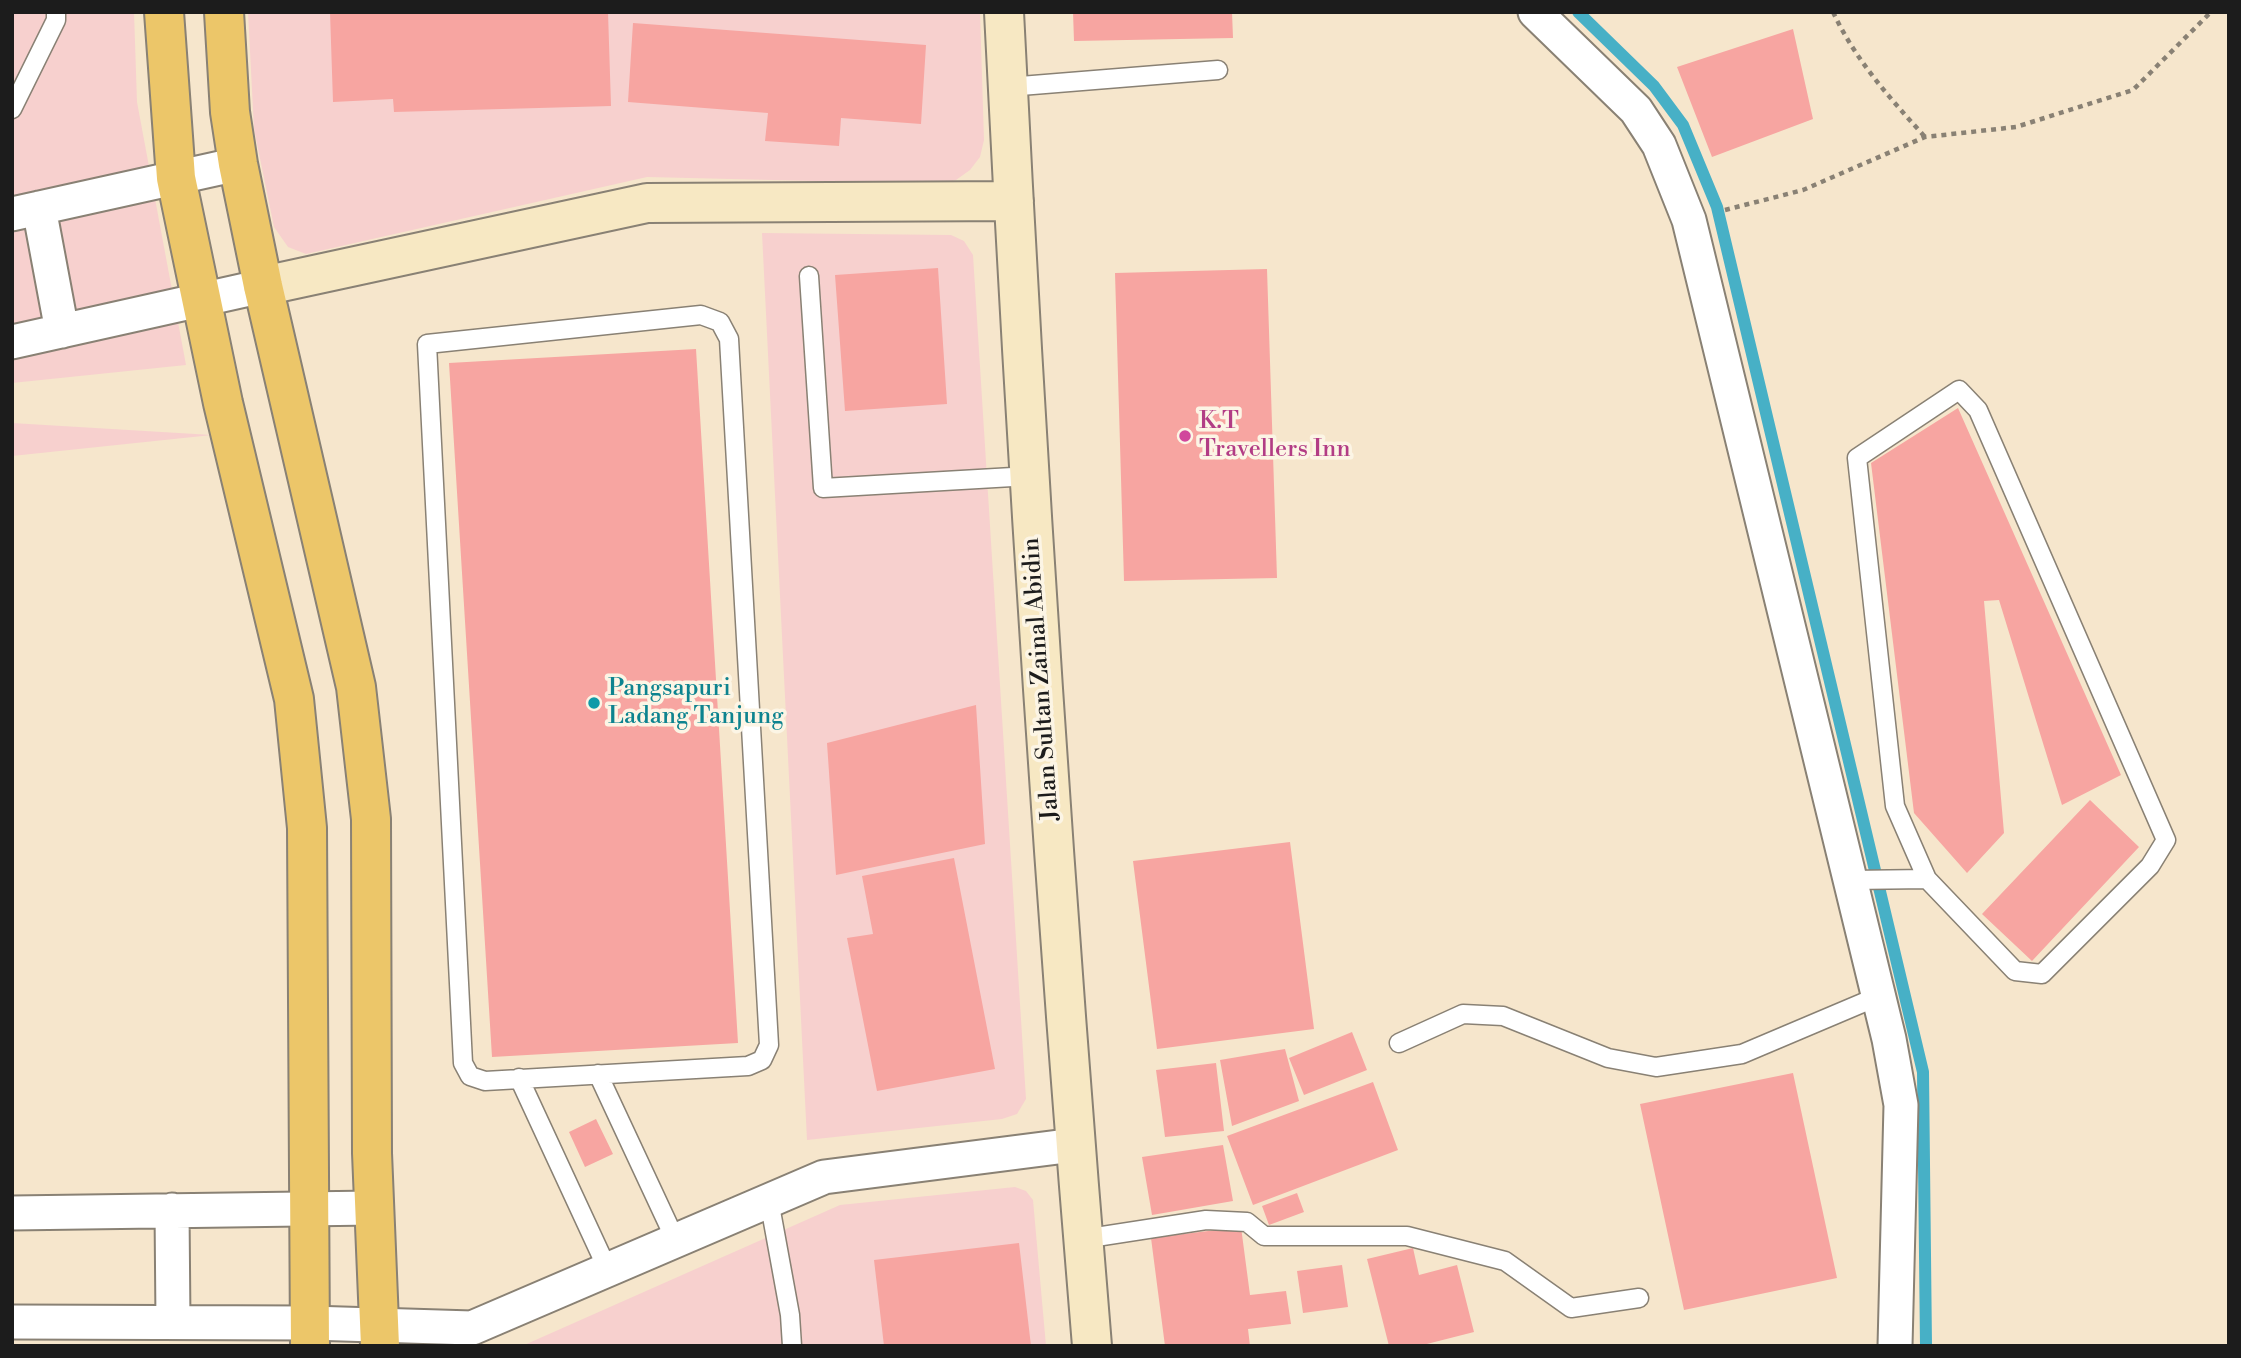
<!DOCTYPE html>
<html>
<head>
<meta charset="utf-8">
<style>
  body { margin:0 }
  #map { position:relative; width:2241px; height:1358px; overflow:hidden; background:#f6e6cc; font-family:"Libre Bodoni",serif }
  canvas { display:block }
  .frame { position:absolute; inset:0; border:14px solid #1c1c1c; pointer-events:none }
</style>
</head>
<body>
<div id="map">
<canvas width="2241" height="1358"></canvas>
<div class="frame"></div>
</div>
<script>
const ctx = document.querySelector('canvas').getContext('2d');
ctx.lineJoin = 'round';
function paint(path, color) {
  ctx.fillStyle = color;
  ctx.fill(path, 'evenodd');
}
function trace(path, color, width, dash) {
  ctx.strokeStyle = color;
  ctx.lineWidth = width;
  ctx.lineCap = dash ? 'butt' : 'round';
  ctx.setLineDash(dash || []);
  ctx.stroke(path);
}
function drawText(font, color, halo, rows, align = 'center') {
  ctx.font = font + ' "Libre Bodoni",serif';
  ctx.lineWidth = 7;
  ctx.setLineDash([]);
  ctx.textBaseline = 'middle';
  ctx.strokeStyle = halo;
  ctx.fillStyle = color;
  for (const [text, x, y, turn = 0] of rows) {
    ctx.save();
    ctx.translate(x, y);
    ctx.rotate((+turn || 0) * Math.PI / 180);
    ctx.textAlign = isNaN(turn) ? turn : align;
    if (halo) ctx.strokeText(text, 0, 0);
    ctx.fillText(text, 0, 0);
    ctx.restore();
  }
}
paint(new Path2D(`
  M12 12H134L137 102 186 365 12 383Z
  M248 12H980L984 140 980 157 970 170 956 180 940 184 647 177 306 254 288 247 274 227 254 129Z
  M762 233 951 235 964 241 973 255 1026 1099 1017 1114 1002 1119 807 1140Z
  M12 423 212 435 12 456Z
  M1015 1187 1026 1191 1033 1200 1046 1346H522L840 1205Z`), '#f7d0ce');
trace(new Path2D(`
  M1578 12 1654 86 1683 125 1717 207 1923 1072 1926 1346`), '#47b0c6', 12);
paint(new Path2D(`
  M330 12H608L611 106 394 112 393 99 333 102Z
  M1073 12H1232L1233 38 1074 41Z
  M633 23 926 45 921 124 841 118 839 146 765 141 768 113 628 102Z
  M1793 29 1813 119 1712 157 1677 67Z
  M938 268 947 404 845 411 835 275Z
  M1267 269 1277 578 1124 581 1115 273Z
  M696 349 738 1043 492 1057 449 363Z
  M1958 408 2121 775 2062 805 1999 600 1984 601 2004 833 1967 873 1914 813 1871 463Z
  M976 705 985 844 836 875 827 743Z
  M2090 800 2139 847 2032 961 1982 914Z
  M1290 842 1314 1029 1157 1049 1133 861Z
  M954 858 995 1069 877 1091 847 938 873 934 862 876Z
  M1352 1032 1367 1070 1304 1095 1289 1058Z
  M1285 1049 1299 1101 1232 1126 1220 1060Z
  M1216 1063 1224 1131 1165 1137 1156 1070Z
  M1793 1073 1837 1278 1684 1310 1640 1104Z
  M1373 1082 1398 1150 1253 1205 1227 1136Z
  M596 1119 613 1154 585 1167 569 1132Z
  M1223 1145 1233 1201 1152 1215 1142 1157Z
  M1297 1193 1304 1212 1269 1225 1262 1206Z
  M1241 1227 1250 1295 1286 1291 1291 1324 1248 1329 1250 1346H1165L1151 1238Z
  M1019 1243 1031 1346H884L874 1260Z
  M1413 1248 1419 1275 1457 1265 1474 1332 1419 1346H1389L1367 1259Z
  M1342 1265 1348 1307 1303 1313 1297 1271Z`), '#f7a5a1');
const lane = new Path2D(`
  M1008 87 1218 70
  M12 109 56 20V12
  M809 276 823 488 1030 476
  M701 315 720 322 729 339 769 1045 762 1060 748 1066 485 1081 470 1076 463 1063 427 344Z
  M1851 880 1927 879 1895 806 1857 458 1959 390 1978 410 2166 840 2150 866 2042 974 2015 971 1927 879
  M1399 1043 1463 1014 1503 1016 1608 1058 1656 1067 1742 1054 1879 996
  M598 1074 675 1239
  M519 1078 607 1268
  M769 1200 790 1315 792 1346
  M1083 1239 1206 1220 1247 1222 1264 1236H1407L1505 1261 1571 1308 1639 1298`);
const street = new Path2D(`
  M1535 12 1636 110 1659 145 1689 220 1889 1039 1901 1105 1895 1346
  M39 208 62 331
  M12 214 238 164
  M12 342 263 286
  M172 1210 173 1322
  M12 1213 374 1208
  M12 1322 310 1323 472 1328 824 1177 1074 1145`);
const secondary = new Path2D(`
  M1004 12C1026 457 1055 902 1092 1346
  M263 286 647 203 1014 201`);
const primary = new Path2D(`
  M164 12 176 178 223 403 294 699 307 828 310 1346
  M224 12 230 112 238 164 263 286 356 687 371 819 372 1153 380 1346`);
trace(lane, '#898174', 21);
trace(street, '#898174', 37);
trace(secondary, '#898174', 42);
trace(primary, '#898174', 42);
trace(new Path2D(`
  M1833 12C1856 61 1889 97 1925 137
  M1725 210 1803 190 1925 137 2016 127 2133 90 2211 12`), '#898174', 4.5, [5, 5]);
trace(lane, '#fff', 18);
trace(street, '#fff', 33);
trace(secondary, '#f7e8c3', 38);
trace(primary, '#ecc669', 38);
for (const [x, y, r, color] of [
  [1185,436,7,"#d1479c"],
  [594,703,7,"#0f9aa8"]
]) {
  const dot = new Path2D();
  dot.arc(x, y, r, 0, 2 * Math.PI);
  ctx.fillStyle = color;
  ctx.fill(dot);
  trace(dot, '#fcf5e5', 2.5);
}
drawText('24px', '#b23c85', '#fcf5e5', [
  ["K.T",1199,422],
  ["Travellers Inn",1199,450]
], 'left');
drawText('24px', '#1c1c1c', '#fcf5e5', [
  ["Jalan Sultan Zainal Abidin",1042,679,-94]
]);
drawText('24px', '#0d838f', '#fcf5e5', [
  ["Pangsapuri",608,689],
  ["Ladang Tanjung",608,717]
], 'left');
</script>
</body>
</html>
